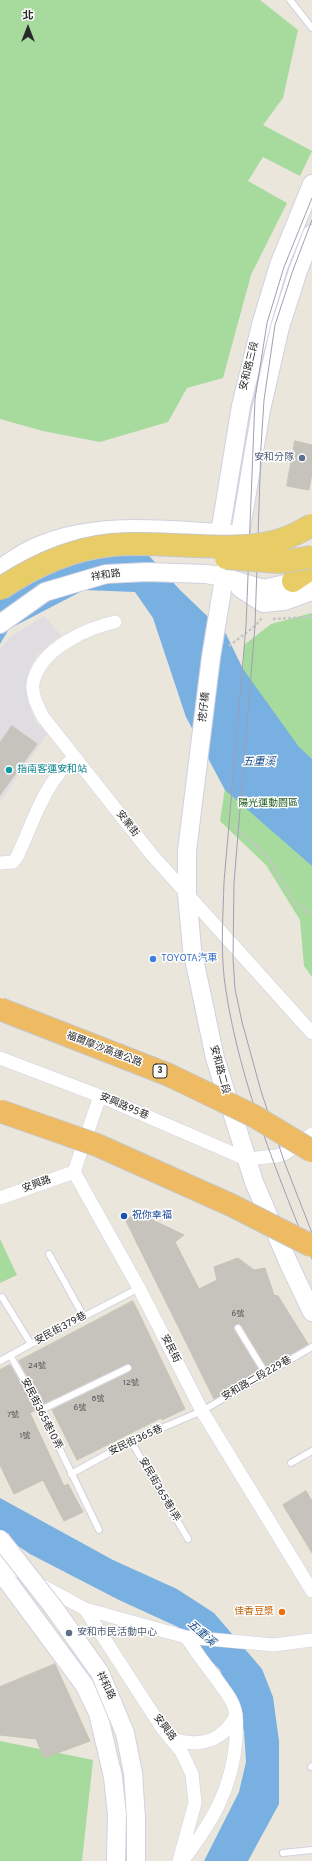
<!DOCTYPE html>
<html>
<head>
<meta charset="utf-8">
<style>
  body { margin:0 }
  #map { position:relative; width:312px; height:1861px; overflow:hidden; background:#eae6dc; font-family:Overpass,"Noto Sans TC",sans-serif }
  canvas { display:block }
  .north { position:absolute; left:8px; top:8px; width:40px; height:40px; -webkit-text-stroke:3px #fff; paint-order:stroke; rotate:0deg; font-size:11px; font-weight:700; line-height:16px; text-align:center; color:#292929 }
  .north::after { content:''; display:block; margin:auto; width:14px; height:18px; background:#292929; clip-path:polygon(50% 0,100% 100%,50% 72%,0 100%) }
</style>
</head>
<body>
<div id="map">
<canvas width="312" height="1861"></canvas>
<div class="north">北</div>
</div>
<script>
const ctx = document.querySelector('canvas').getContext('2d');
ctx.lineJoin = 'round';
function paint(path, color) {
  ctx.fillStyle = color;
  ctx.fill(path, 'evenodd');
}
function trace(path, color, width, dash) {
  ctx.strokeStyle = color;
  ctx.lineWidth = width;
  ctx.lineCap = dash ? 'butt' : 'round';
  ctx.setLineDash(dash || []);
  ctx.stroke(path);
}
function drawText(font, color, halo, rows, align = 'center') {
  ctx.font = font + ' Overpass,"Noto Sans TC",sans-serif';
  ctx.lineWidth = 3;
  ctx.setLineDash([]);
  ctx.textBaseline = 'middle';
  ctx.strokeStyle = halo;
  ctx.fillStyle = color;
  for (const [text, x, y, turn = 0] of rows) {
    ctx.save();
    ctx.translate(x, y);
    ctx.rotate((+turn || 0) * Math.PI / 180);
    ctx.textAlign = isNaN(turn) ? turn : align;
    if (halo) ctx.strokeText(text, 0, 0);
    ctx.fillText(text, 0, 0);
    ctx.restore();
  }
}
paint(new Path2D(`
  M44 616 61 635 37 655 31 666 27 677 26 689 29 704 36 722 47 734 0 802V649L10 637Z`), '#dfdce2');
paint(new Path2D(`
  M0 0H260L298 30 283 98 263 125 312 151 300 176 263 157 248 181 287 203 251 275 223 378 187 388 168 422 100 442 43 431 0 419Z
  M312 613V977L304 966 300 920 266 865 220 821 243 669 244 645 271 624Z
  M0 1239 17 1275 0 1283Z
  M0 1741 93 1760 82 1861H0Z`), '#a6db9d');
paint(new Path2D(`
  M142 548 180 590 226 634 243 669 299 747 312 759V866L225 790 186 717 153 618 135 592 84 590 9 629 0 644V569Z
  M0 1498 113 1560 177 1589 214 1613 262 1669 273 1697 279 1741V1804L248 1861H204L239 1792 246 1762 244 1731 220 1670 178 1627 119 1600 30 1554 0 1534Z`), '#79b0e2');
const building = new Path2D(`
  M295 441 312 445V472L309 490 287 486Z
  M12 726 37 744 0 795V743Z
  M136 1212 184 1235 175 1242 199 1289 217 1280 214 1267 238 1258 254 1270 265 1268 274 1295 278 1296 308 1344 267 1368 242 1326 236 1324 234 1326V1330L260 1372 214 1399 126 1221Z
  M133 1301 185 1409 162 1420 161 1418 77 1460 52 1410 130 1372 132 1369V1366L126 1364 43 1404 19 1361Z
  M10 1365 36 1410 30 1413 64 1486 68 1484 83 1512 64 1521 43 1480 14 1494 0 1465V1370Z
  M306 1491 312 1501V1553L283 1505Z
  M55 1664 90 1741 44 1758 36 1739 0 1735V1687Z`);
paint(building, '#c5c3bb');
trace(building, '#c5c2b6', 1);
const service = new Path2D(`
  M290 0 312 28
  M49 1254 84 1317
  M2 1297 31 1344 139 1288
  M238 1328 266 1374
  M10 1355 41 1410 99 1530
  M0 1361 31 1344
  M41 1410 128 1368
  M131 1441 188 1539
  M291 1463 312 1451
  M71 1474 131 1441 202 1411 312 1347
  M311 1767 312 1766
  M283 1853 312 1850`);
const minor = new Path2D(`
  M115 622C87 628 43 648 34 679 30 692 37 705 43 717L152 855 312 1033
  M0 863 13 862 17 857C33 823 44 782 75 757
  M0 1058 100 1096 246 1159 277 1156 286 1153 312 1134
  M100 1096 74 1172 139 1288 202 1411 312 1591
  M0 1198 74 1172
  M0 1557 19 1571
  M39 1584 85 1609 186 1637 274 1645 312 1640
  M85 1609 162 1728 181 1751 192 1774 195 1803 179 1861
  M171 1738C198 1749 224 1741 236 1715
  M183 1860C212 1822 232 1789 236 1740 236 1729 238 1717 234 1707 231 1697 223 1689 218 1681 207 1667 196 1652 186 1637`);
const secondary = new Path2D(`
  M312 234 298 271 280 327 261 410 240 534 228 554 211 657 187 851V894L192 949 215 1058 254 1182 289 1264 312 1312
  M228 554 220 533 241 406 262 321 279 265 312 184
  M0 569C11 561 22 553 34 548 94 520 166 530 231 534
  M240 588 263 603 284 601 312 591
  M0 624 45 592 106 574 147 572 206 574 224 577 264 589 307 579
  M0 1571 85 1686 98 1713 113 1777 117 1815 116 1861
  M133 1773 136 1818V1861`);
const trunk = new Path2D(`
  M293 581 312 568`);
trace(service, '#d1d1e0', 8);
trace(minor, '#d1d1e0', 14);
trace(secondary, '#d1d1e0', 20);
trace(trunk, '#c7c7c7', 24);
trace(new Path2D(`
  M273 619 312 617
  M229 646 255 626 262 618
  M234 826 268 857 294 902 312 915`), '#c7c7c7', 2.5, [3, 2]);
trace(service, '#fff', 6);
trace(minor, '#fff', 13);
trace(secondary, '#fff', 18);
trace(trunk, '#e8cc66', 22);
trace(new Path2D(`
  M312 198 284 267 267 323 255 399 246 626 224 882C223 918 220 955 226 991 240 1082 277 1174 312 1259
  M312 220 293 270 275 325 264 400 261 447 255 626 234 883 233 958 235 989 242 1022 261 1091 284 1161 312 1233`), '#a09fb1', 1);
const secondaryBridge = new Path2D(`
  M0 1539 54 1608 100 1673 125 1733 133 1773`);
const trunkBridge = new Path2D(`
  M226 558 280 562 312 557
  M0 589C34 566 71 549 112 545 166 539 245 558 293 535 300 532 306 528 312 525`);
const motorwayBridge = new Path2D(`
  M0 1009 169 1075 254 1116 312 1151
  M0 1111 97 1145 231 1205 312 1246`);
trace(secondaryBridge, '#d1d1e0', 20, []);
trace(trunkBridge, '#c7c7c7', 24, []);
trace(motorwayBridge, '#c7c7c7', 24, []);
trace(secondaryBridge, '#fff', 18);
trace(trunkBridge, '#e8cc66', 22);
trace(motorwayBridge, '#eebb63', 22);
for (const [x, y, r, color] of [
  [302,458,4,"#5c6f8a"],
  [9,770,4,"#0f9aa8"],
  [153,959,4,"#3f7fe0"],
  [124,1216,4,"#1a4fb4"],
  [282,1612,4,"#e8710a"],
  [69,1633,4,"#5c6f8a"]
]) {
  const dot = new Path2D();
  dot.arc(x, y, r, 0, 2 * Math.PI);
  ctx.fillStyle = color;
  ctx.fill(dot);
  trace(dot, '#fff', 1.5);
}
drawText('8px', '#50504e', null, [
  ["6號",238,1314],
  ["24號",37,1366],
  ["12號",131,1383],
  ["8號",98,1399],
  ["6號",80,1408],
  ["7號",13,1415],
  ["1號",25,1436]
]);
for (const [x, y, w] of [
  [160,1071,14]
]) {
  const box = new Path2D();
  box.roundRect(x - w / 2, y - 7, w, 14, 3);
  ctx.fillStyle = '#fff';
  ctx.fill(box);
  trace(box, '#292929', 1);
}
drawText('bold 9px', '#292929', null, [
  ["3",160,1071]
]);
drawText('10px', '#292929', '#fff', [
  ["安和路三段",250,366,-76],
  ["祥和路",106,576,-9],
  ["挖仔橋",205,707,-83],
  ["安業街",127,824,52],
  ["福爾摩沙高速公路",104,1050,21],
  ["安和路二段",219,1070,75],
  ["安興路95巷",124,1107,23],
  ["安興路",37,1185,-20],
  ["安民街379巷",61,1329,-28],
  ["安民街",170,1349,63],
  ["安和路二段229巷",257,1379,-30],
  ["安民街365巷10弄",41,1414,63],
  ["安民街365巷",136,1441,-25],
  ["安民街365巷1弄",159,1490,60],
  ["祥和路",105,1686,64],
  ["安興路",164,1728,53]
]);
drawText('10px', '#4e5e75', '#fff', [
  ["安和分隊",294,458],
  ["安和市民活動中心",77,1633,"left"]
], 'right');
drawText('10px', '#0d838f', '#fff', [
  ["指南客運安和站",17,770]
], 'left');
drawText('10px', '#215e21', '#fff', [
  ["陽光運動園區",268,804]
]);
drawText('10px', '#366cbe', '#fff', [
  ["TOYOTA汽車",161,959]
], 'left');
drawText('10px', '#164399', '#fff', [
  ["祝你幸福",132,1216]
], 'left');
drawText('10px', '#c56008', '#fff', [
  ["佳香豆漿",274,1612]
], 'right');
drawText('italic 11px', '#1a4d8b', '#fff', [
  ["五重溪",259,763],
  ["五重溪",201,1634,41]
]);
</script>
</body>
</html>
